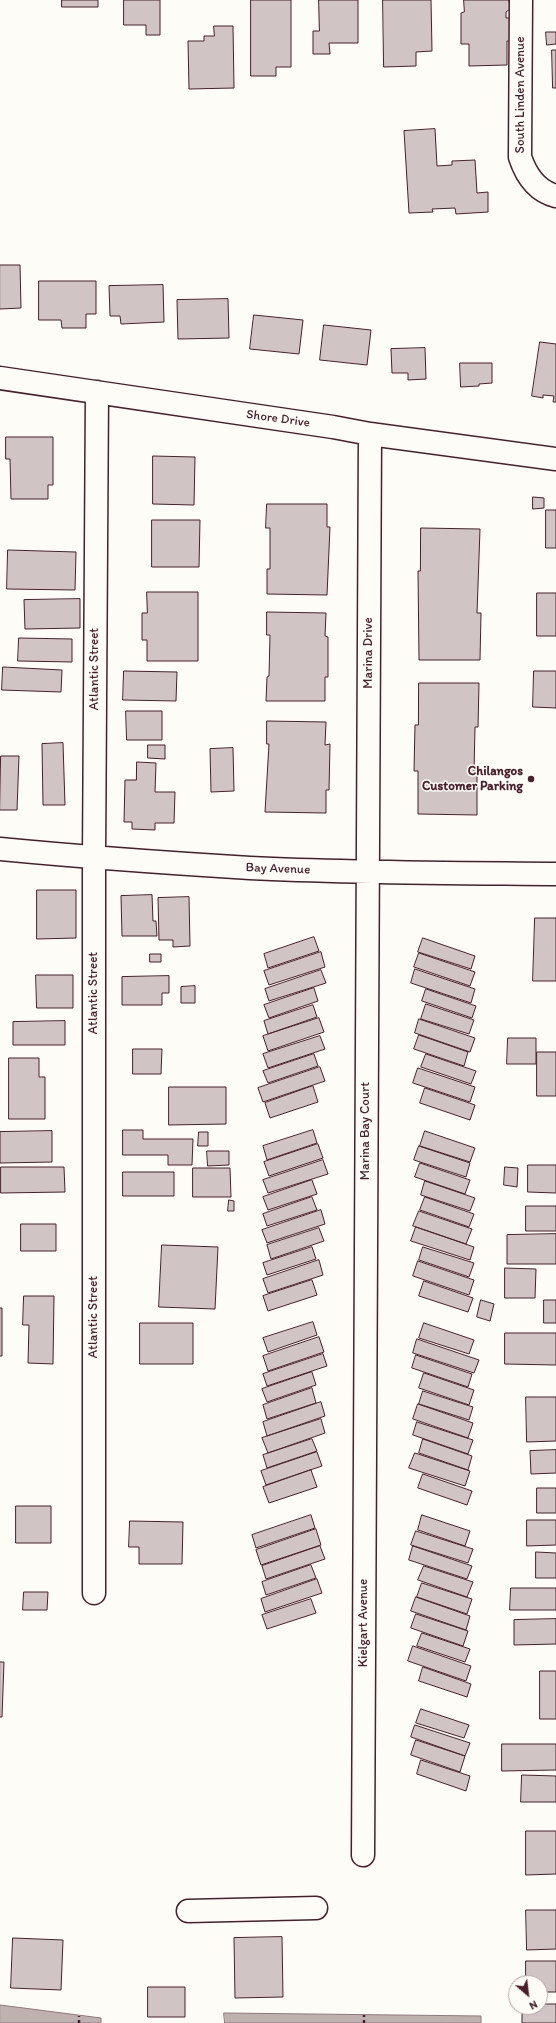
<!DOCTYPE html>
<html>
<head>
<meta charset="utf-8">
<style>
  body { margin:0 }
  #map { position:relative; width:556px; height:2023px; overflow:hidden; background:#fdfcf7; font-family:Itim,sans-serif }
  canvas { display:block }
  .north { position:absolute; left:508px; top:1975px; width:40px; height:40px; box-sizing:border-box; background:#fdfcf7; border:1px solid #b5a4a5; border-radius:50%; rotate:152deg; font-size:11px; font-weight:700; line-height:16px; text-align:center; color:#4a1f2b }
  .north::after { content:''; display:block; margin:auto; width:14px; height:18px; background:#4a1f2b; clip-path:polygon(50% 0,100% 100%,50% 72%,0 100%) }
</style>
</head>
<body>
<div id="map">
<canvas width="556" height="2023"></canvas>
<div class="north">N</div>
</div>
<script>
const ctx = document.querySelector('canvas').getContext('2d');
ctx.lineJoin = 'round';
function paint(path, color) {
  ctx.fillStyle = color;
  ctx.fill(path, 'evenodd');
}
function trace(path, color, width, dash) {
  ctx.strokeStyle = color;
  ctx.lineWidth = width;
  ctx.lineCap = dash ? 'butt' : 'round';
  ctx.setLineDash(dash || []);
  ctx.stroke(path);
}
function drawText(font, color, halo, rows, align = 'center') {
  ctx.font = font + ' Itim,sans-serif';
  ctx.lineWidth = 3;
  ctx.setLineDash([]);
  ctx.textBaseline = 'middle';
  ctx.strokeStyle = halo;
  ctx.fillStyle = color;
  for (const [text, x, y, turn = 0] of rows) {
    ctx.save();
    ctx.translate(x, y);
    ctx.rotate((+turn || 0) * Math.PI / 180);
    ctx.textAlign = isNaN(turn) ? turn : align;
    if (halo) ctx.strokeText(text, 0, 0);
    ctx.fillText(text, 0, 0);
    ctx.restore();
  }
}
const water = new Path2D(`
  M0 2005 101 2018V2023H0Z
  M224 2013 481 2016V2023H225Z`);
paint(water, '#c0b1b1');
trace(water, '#91777b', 1);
const building = new Path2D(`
  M62 0H98V7H62Z
  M124 0H160V35H146V25H124Z
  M251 0H291V67H276V76H251Z
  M319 0H358V43H329L330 54H313V31H319Z
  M383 0H431L432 51 416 52V66L384 67Z
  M464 0H509L510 9 506 12V18H510L511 41H507V65L469 66V44H461V13L464 12Z
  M214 26H233L234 88 189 89 188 41H204V36H214Z
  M546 32H556V44L547 45Z
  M552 50H556V88H553Z
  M435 129 437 166 452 165V161L475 160 477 193 488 192V212L456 214 455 208 432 209 433 212 409 213 404 131Z
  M0 265H20L21 308 0 309Z
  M39 281H96V314H86V328H62L61 320H39Z
  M163 285 164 322 121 324 120 316H110L109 286Z
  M228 299 229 338 178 339 177 300Z
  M254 315 303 320 299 354 250 349Z
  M324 325 371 330 367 365 320 360Z
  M540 342 556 344V402H553L554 396 543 395V398L532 396Z
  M425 348 426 379 408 380V373H392L391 349Z
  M460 363H492V383L479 384V386L461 387Z
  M6 437H53V485H48V499H11L10 459H6Z
  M153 456 195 457 194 505 153 504Z
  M533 497 544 498V508L533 509Z
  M267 504H327V527H330L327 595 267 594V569H270V528H266Z
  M546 510H556V548H546Z
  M152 520H200L199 567H152Z
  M421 528 480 529 477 613H481L480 660H419L418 571H420Z
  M8 550 76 552 75 590 7 589Z
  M147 592H198V661H147V640H142V613H147Z
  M537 593H556V636H537Z
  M80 599V628L25 629 24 600Z
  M267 612 326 613 325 636 328 637V677H325V701H266L267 677 269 676 270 635H267Z
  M19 638 72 639V662L18 661Z
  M3 667 62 670 61 692 2 690Z
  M124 671 177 672 176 701 123 700Z
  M534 671H556V708L533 707Z
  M419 683H479L478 727H475L474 771H477V815L418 814V771H414L415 725H418Z
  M126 711H162V740H127Z
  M267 721 326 722 325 745 330 744 329 790H326V813L265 812 269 744H267Z
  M63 743 65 805H43L42 744Z
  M148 745H165V759L148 758Z
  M233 748 234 791 211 792 210 749Z
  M1 756H19L17 810H0Z
  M137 762 156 763 155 792H175L174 823H155V830L132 829V822H124L125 780H136Z
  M37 890H76V938L37 939Z
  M152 895 153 921H156L157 936H122L121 896Z
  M189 897 190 946 173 947V940H159L158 898Z
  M535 918H556V981H533Z
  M314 937 319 951 268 968 264 954Z
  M423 938 475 956 471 969 418 952Z
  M321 952 325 967 269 985 264 971Z
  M419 953 475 972 470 986 414 967Z
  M150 954H161V962H150Z
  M415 969 475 989 471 1003 411 983Z
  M321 970 326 983 269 1001 265 989Z
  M36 975H73V1008H37Z
  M169 976V993H162V1005H122V977Z
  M195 986V1003H181V987Z
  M314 988 318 1001 269 1018 264 1005Z
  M426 989 476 1006 472 1018 422 1001Z
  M426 1004 474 1020 469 1034 421 1019Z
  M313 1005 317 1017 268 1034 264 1021Z
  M319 1018 324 1032 268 1051 263 1036Z
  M419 1019 475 1038 470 1052 415 1033Z
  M65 1021V1045H13V1022Z
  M419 1035 468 1052 464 1066 414 1049Z
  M320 1036 325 1049 268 1068 263 1054Z
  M508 1038H536V1064H507Z
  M133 1049H162L161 1074H133Z
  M537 1052H556V1096H537Z
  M314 1054 318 1066 268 1083 263 1071Z
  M426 1054 476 1071 471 1084 421 1067Z
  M9 1058H39V1077H45V1119H9Z
  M320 1067 325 1081 263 1102 258 1088Z
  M418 1068 475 1087 470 1102 413 1083Z
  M313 1086 318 1102 270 1118 265 1103Z
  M169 1087H226V1124L169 1125Z
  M425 1088 475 1105 470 1120 420 1103Z
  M123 1130H143V1139H193L192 1165H168V1155H123Z
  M313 1130 317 1143 267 1160 263 1146Z
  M52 1131V1162L0 1163V1132Z
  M425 1131 475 1148 470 1162 420 1146Z
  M199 1132H208V1146H198Z
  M318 1144 323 1158 269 1176 264 1162Z
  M419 1146 470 1163 466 1177 414 1160Z
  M207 1151H229V1165L208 1166Z
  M323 1160 328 1174 268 1193 263 1180Z
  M420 1163 470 1180 465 1194 415 1177Z
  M528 1165H556V1193L528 1192Z
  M1 1167H64L65 1192 1 1193Z
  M505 1167 518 1168 517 1187 504 1185Z
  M193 1168H230L231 1197H193Z
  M123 1172H174V1196H123Z
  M312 1180 317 1194 268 1210 263 1197Z
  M425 1181 475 1198 470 1211 421 1195Z
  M312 1197 317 1210 267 1226 263 1214Z
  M425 1197 474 1214 469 1227 420 1210Z
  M229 1200 234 1201V1211H228Z
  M526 1206H556V1231H526Z
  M321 1210 325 1224 267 1243 262 1230Z
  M419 1211 472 1229 466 1244 413 1226Z
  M21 1224H56V1251H21Z
  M416 1227 474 1247 470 1260 411 1241Z
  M319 1228 324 1241 271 1259 267 1245Z
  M556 1234V1264H507V1235Z
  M162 1245 218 1247 215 1309 159 1307Z
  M312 1247 316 1259 267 1275 263 1263Z
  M423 1247 474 1263 469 1277 419 1260Z
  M319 1260 323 1275 268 1293 263 1279Z
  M418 1261 474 1280 469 1295 413 1276Z
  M505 1268 536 1269 535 1298H505Z
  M312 1280 317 1295 268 1311 263 1296Z
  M424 1281 473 1298 468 1312 419 1296Z
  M24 1296H54L53 1364 28 1363 29 1325H23Z
  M481 1300 494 1304 490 1321 477 1317Z
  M544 1300H556V1323H544Z
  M0 1308H2V1356H0Z
  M313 1322 317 1335 268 1352 263 1338Z
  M140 1323H193V1364H140Z
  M424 1323 474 1340 469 1354 419 1338Z
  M505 1333H556V1365L505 1364Z
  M319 1337 324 1352 268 1371 263 1356Z
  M417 1339 479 1360 474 1373 413 1353Z
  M323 1354 327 1366 267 1386 263 1374Z
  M416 1355 472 1374 468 1387 412 1368Z
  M312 1372 316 1385 267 1402 262 1389Z
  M424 1373 474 1390 469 1405 419 1388Z
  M312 1388 316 1403 267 1419 263 1405Z
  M423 1391 473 1407 469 1420 419 1404Z
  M526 1397H556V1441L527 1442Z
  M321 1402 325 1416 267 1436 263 1422Z
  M418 1404 473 1423 468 1438 413 1419Z
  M321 1419 325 1433 268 1453 262 1438Z
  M417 1422 473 1440 468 1454 413 1435Z
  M312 1439 317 1451 267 1468 263 1455Z
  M423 1439 472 1456 468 1470 419 1453Z
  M556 1450V1473L531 1474 530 1451Z
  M317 1452 322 1466 266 1485 261 1471Z
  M415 1453 470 1471 465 1486 409 1468Z
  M311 1470 317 1487 269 1503 263 1487Z
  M423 1474 472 1491 467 1505 418 1488Z
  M537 1488H556V1513H537Z
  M16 1506H51V1543H16Z
  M311 1515 315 1528 256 1548 252 1535Z
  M422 1515 470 1531 465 1546 418 1530Z
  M527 1520H556V1545L527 1546Z
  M130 1521 183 1522 182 1564H139V1547H129Z
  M316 1529 321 1545 261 1565 256 1550Z
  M416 1531 473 1549 468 1563 411 1545Z
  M320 1546 325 1559 266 1579 262 1566Z
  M413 1546 472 1566 467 1579 409 1560Z
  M536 1552 556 1553V1578H536Z
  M311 1565 316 1578 266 1595 262 1582Z
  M424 1566 473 1582 467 1597 418 1580Z
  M317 1579 322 1593 265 1612 261 1599Z
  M422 1583 472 1599 467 1614 417 1597Z
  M511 1588H556V1610H510Z
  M24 1592H48L47 1610H23Z
  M416 1597 470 1616 466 1630 411 1611Z
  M311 1599 316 1613 267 1629 262 1615Z
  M416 1614 468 1631 463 1646 411 1628Z
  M556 1619V1644L514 1645V1620Z
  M422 1633 470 1649 465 1662 417 1646Z
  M413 1646 471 1666 466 1681 408 1661Z
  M0 1662H4L2 1717H0Z
  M423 1667 471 1684 467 1697 419 1681Z
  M540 1671H556V1719H540Z
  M421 1709 469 1725 464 1738 416 1723Z
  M415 1725 470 1743 465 1756 411 1737Z
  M416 1740 465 1756 460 1772 411 1755Z
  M502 1744H556V1770L502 1771Z
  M421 1760 470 1776 466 1791 417 1774Z
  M522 1775 556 1776V1802H521Z
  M526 1831H556V1874L526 1875Z
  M526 1910H556V1949L527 1950Z
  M282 1937 283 1997 235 1998 234 1938Z
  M13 1938 63 1940 61 1990 11 1988Z
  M526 1961H556V1992H540V1983H526Z
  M148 1987H185V2017H148Z
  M540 2004H556V2023H522V2007H540Z`);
paint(building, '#d0c5c4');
trace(building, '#4a1f2b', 1);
const minor = new Path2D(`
  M521 0 520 157C526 175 536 191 556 196
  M0 378 333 427 370 434 556 459
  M0 849C83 857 167 863 250 868 352 873 454 873 556 874
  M94 1593V858L97 392
  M363 1855 370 434
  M188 1911 316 1908`);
trace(minor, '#4a1f2b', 25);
trace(new Path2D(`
  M79 2023V2016
  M364 2023V2015`), '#4a1f2b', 2.5, [3, 3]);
trace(minor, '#fdfcf7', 22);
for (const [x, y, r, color] of [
  [531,779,4,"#4a1f2b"]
]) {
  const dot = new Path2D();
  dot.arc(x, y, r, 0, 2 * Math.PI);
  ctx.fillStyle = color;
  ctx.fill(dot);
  trace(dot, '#fdfcf7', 1.5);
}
drawText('13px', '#4a1f2b', '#fdfcf7', [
  ["South Linden Avenue",521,95,-90],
  ["Shore Drive",278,419,8],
  ["Marina Drive",369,653,-90],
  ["Atlantic Street",95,669,-90],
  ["Bay Avenue",278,869,2],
  ["Atlantic Street",94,993,-90],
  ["Marina Bay Court",366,1131,-90],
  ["Atlantic Street",94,1317,-90],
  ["Kielgart Avenue",364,1623,-90]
]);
drawText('bold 13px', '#4a1f2b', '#fdfcf7', [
  ["Chilangos",523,772],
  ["Customer Parking",523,787]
], 'right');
</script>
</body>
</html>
